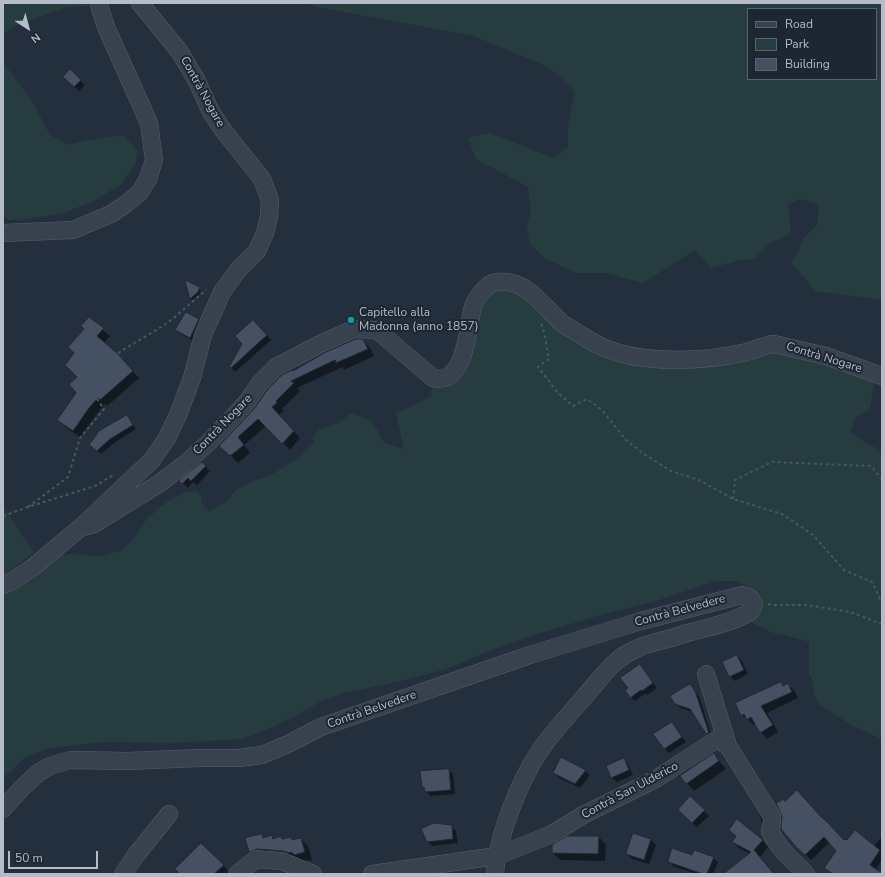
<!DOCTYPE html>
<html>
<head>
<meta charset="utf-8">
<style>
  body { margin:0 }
  #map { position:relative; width:885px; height:877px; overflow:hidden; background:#242f3e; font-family:"Nunito Sans",sans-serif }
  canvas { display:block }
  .frame { position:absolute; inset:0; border:4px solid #b4bcc9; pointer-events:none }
  .legend { position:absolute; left:747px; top:8px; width:130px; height:72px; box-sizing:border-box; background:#1d2633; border:1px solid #59626f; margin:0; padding:5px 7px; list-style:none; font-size:12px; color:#b4bcc9 }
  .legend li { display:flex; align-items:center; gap:8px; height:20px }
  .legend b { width:20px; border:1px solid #59626f }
  .north { position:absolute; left:8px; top:8px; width:40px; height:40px; -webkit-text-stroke:3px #1d2633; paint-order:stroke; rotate:144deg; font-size:11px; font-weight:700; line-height:16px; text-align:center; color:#b4bcc9 }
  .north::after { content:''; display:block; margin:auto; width:14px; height:18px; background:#b4bcc9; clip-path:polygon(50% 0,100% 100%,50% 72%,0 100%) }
  .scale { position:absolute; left:8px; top:851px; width:90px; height:18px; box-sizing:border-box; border:2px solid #b4bcc9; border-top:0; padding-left:5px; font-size:12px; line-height:14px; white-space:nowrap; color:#b4bcc9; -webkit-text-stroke:3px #1d2633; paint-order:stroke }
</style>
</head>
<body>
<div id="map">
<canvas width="885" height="877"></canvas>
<div class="frame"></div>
<ul class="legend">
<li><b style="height:5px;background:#38414e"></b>Road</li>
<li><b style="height:11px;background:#263c3f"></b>Park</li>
<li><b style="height:11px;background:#455162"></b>Building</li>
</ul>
<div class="north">N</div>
<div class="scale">50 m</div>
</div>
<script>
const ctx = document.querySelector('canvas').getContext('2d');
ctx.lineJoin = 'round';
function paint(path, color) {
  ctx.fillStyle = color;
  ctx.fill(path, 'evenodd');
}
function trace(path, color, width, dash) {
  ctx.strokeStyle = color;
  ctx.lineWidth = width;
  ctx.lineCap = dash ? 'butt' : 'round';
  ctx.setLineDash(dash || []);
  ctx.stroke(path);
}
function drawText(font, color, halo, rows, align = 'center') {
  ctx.font = font + ' "Nunito Sans",sans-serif';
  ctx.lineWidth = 4;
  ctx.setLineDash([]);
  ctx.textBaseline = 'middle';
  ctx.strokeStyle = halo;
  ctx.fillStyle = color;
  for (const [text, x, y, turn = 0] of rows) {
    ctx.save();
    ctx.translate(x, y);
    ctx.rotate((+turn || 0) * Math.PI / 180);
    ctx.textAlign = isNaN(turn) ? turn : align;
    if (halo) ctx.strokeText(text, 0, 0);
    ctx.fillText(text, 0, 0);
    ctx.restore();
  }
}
paint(new Path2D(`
  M3 3H87L88 6 68 7 14 26 3 34Z
  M305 3H882V300L815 291 791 262 798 252 803 239 817 224 819 205 800 199 788 204 791 234 770 243 754 259 741 260 711 268 695 250 643 283 606 273H577L546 259 530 244 527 226 531 211 528 187 476 159 468 138 490 133 554 158 568 147C566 127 571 111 575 92L557 74 548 67 474 36 317 7ZM748 9H876V79H748Z
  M3 62 32 101 50 135 68 145 88 140 124 135 138 152 135 165 120 185 94 201 61 214 19 220H7L3 212V172L5 170 3 164Z
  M484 280 516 287 549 321 651 362 768 350 875 375 872 398 869 410 855 418 851 432 866 443 882 451V739L853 726 820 705 815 697 811 676H809V642L784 635 773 633 745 619 751 600 748 587 737 581H716L656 601 608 613 534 635 489 651 446 669 405 680 341 694 318 703 297 715 262 732 241 739 174 743 105 742 50 748 26 757 3 778V577L28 559 69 554 102 556 120 551 131 542 146 520 160 507 173 498 186 492 198 491 202 500 201 502 209 511 226 502 236 490 250 482 270 476 298 458 314 443 313 436 319 429 338 423 351 413C374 421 373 421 384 443L404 449 396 413 414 405 431 396 432 380 439 372 451 361 468 300 474 288Z
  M3 506 34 552 3 576Z`), '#263c3f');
paint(new Path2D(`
  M70 71 85 85 79 91 64 77Z
  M186 282 201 290 200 294 192 300 191 299Z
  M89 319 110 336 104 343 124 362 139 378 107 406 105 404 96 415 80 437 65 427 59 420 77 393 79 377 76 353Z
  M198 320 203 325 195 342 181 334 177 330Z
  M257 325 271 340 235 372 231 367Z
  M363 340 370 348 374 356 344 370 342 367 297 388 300 391 282 409 284 411 279 415 300 438 290 450 266 426 244 445 250 453 238 463 221 446 293 372Z
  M127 416 136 429 114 443 101 454 91 445Z
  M202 464 210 471 197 485 193 482 188 488 181 481Z
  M737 656 742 661 748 674 735 681 730 676Z
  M640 665 657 688 647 695 646 693 635 701 631 697Z
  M781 683 784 686 788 685 795 691 798 698 767 713 778 732 767 739 761 732 756 724 754 725 742 715Z
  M690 685 699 696 712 737 711 738 707 734 693 712 680 708 676 703Z
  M672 723 686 742 669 753 664 748Z
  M714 755 726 769 694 791 681 776Z
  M623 759 628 764 633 775 617 782 612 778 607 767Z
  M448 770 453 774 455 794 430 796 423 787Z
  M585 771 590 775 580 788 559 778 554 773Z
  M690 798 709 816 697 827 679 810Z
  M785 802 822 819 845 842 874 846 882 836V860L875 870 882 874H833L826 867 838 851 830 842 811 860 805 854Z
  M758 814 764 822V823L762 822Z
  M451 826 456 831 458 843 433 846 428 842Z
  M634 834 651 840 656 845 649 864 632 859 627 854Z
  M262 835 265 838 271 836 274 839 281 837 283 840 290 838 293 841 301 839 308 846 312 860 301 861 257 859 250 851Z
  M599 837 606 845 605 861 560 860 553 853Z
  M762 840 768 847 760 857 774 874H729L750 854 739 848 733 842Z
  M201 844 231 873 229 874H181Z
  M693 856 713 858 718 862 713 874H696L673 866 669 861Z`), '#0007');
const building = new Path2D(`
  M70 69 81 80 74 87 63 77Z
  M185 280 200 287 198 292 190 299Z
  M186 312 199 319 190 338 175 330Z
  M89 317 104 328 97 336 118 354 133 371 100 400 98 398 89 408 73 431 57 420 76 393 69 384 77 377 65 365 74 353 68 347 84 329 81 326Z
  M253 320 267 335 231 368 229 367 242 344 235 336Z
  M356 339H363L368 349 336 363 335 360 291 381 294 383 276 401 277 403 272 407 294 431 282 444 258 419 238 437 244 445 230 456 219 446 254 409 268 389 282 375 292 370 293 371 326 352Z
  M127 415 133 425 110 439 97 451 89 445 99 431Z
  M202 462 206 466 191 481 188 478 182 484 179 481Z
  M737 655 744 670 729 677 722 662Z
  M640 664 653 683 642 691 641 690 630 698 625 690 628 688 620 678Z
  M781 682 783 686 788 683 792 692 761 706 773 725 760 733 751 717 747 720 744 714 741 716 735 703Z
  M690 684 695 691 709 733 706 734 690 709 675 704 670 696Z
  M672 722 682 737 664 749 653 734Z
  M714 753 719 761 686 784 680 776Z
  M561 757 586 770 575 784 553 773Z
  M624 758 629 770 611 778 606 766Z
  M449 769 451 790 425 792 424 787H422L420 771Z
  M797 790 821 817 825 820 844 840 845 839 847 840 855 830 880 850 870 865 882 873V874H833L824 868 836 851 824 837 805 855 797 848 781 829 782 816 776 803 784 799 785 801Z
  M690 796 705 810 692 823 678 810Z
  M737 819 763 840 754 850 774 874H723L751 852 732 842 736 836 729 830Z
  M434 823 452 825 453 839 427 842 421 829Z
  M633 833 651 839 644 860 626 854Z
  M262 834 263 838 272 835 273 839 281 836 282 839 291 837 292 840 301 838 305 852 294 855 292 852 289 853 283 851 257 849 249 852 245 838Z
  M567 836H599L598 854 552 853V845Z
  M201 843 224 865 214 874H180L175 869Z
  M672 848 692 855 694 850 714 857 707 874H703L668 862Z`);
paint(building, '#455162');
trace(building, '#1f2835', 1);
const minor = new Path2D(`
  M3 233 73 230 111 214 126 204 140 192 148 179 154 160 149 123 106 27 99 5 100 3
  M80 528 94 524 110 514 160 483 185 464 210 441 232 418 247 402 260 383 276 367 322 343 354 329 374 330 379 332 433 378C465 386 468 329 472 310 474 300 486 283 497 282 527 278 543 307 563 324 569 328 575 331 581 335 594 343 604 349 619 353 655 363 706 361 742 353 753 351 763 345 774 344L826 356 882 376
  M3 585 12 581 32 568 80 528 152 460 167 438 178 415 192 378 203 335 222 292 238 270 257 251 265 233 269 217 270 200 262 179 223 130 211 112 196 79 179 51 140 3
  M706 674 728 746
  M3 809 23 787 38 773 50 766 70 760 128 761 199 758H239L262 755 286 745 321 727 530 655 641 621 742 595 750 598 754 604 751 611C733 623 712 626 691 632 683 634 676 637 668 639 654 642 640 646 628 653 610 663 599 681 585 696 569 715 552 732 539 752 519 782 497 838 495 874
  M123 874 136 855 169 814
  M237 874 256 859 282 861 313 874
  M372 874 497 856 552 834 583 815 656 779 716 740 720 741 728 746 772 816V823L770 831C778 849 793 860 806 874`);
trace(minor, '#565f6c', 18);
trace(new Path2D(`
  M541 324C545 330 547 351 549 359L538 367 558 393 573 406 587 399 602 410 626 440 644 454 671 471 699 480 733 499 782 514 813 535 844 570 872 582 882 603
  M733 499 735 480 772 462 871 466 882 479
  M28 507 68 477 80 438 104 409 97 399 86 388C102 356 136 344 164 325 179 315 192 301 206 290
  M3 516 28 507 95 486 115 474
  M768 604 772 605H807L850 612 882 624`), '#44595c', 2, [3, 3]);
trace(minor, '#38414e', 17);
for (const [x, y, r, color] of [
  [351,320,4,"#0f9aa8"]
]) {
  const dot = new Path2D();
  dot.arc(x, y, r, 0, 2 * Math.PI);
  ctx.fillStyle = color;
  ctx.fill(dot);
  trace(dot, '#1d2633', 1.5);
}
drawText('12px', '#b4bcc9', '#1d2633', [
  ["Contrà Nogare",202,92,61],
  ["Contrà Nogare",824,358,17],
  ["Contrà Nogare",223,425,-46],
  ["Contrà Belvedere",680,611,-15],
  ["Contrà Belvedere",372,710,-19],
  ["Contrà San Ulderico",630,791,-28]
]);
drawText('12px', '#b4bcc9', '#1d2633', [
  ["Capitello alla",359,313],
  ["Madonna (anno 1857)",359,327]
], 'left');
</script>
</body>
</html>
